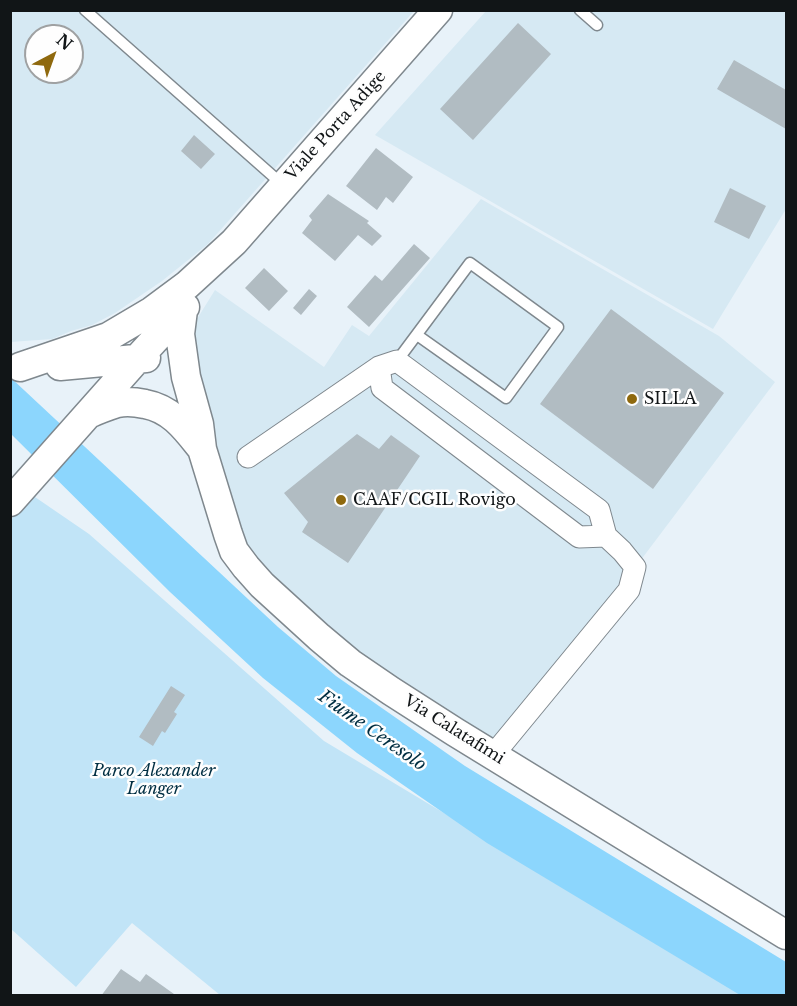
<!DOCTYPE html>
<html>
<head>
<meta charset="utf-8">
<style>
  body { margin:0 }
  #map { position:relative; width:797px; height:1006px; overflow:hidden; background:#e8f2f9; font-family:"Libre Baskerville",serif }
  canvas { display:block }
  .frame { position:absolute; inset:0; border:12px solid #111517; pointer-events:none }
  .north { position:absolute; left:24px; top:24px; width:60px; height:60px; box-sizing:border-box; background:#fefefe; border:2px solid #9fa1a2; border-radius:50%; rotate:41deg; font-size:16px; font-weight:700; line-height:24px; text-align:center; color:#111517 }
  .north::after { content:''; display:block; margin:auto; width:21px; height:27px; background:#8f690e; clip-path:polygon(50% 0,100% 100%,50% 72%,0 100%) }
</style>
</head>
<body>
<div id="map">
<canvas width="797" height="1006"></canvas>
<div class="frame"></div>
<div class="north">N</div>
</div>
<script>
const ctx = document.querySelector('canvas').getContext('2d');
ctx.lineJoin = 'round';
function paint(path, color) {
  ctx.fillStyle = color;
  ctx.fill(path, 'evenodd');
}
function trace(path, color, width, dash) {
  ctx.strokeStyle = color;
  ctx.lineWidth = width;
  ctx.lineCap = dash ? 'butt' : 'round';
  ctx.setLineDash(dash || []);
  ctx.stroke(path);
}
function drawText(font, color, halo, rows, align = 'center') {
  ctx.font = font + ' "Libre Baskerville",serif';
  ctx.lineWidth = 5;
  ctx.setLineDash([]);
  ctx.textBaseline = 'middle';
  ctx.strokeStyle = halo;
  ctx.fillStyle = color;
  for (const [text, x, y, turn = 0] of rows) {
    ctx.save();
    ctx.translate(x, y);
    ctx.rotate((+turn || 0) * Math.PI / 180);
    ctx.textAlign = isNaN(turn) ? turn : align;
    if (halo) ctx.strokeText(text, 0, 0);
    ctx.fillText(text, 0, 0);
    ctx.restore();
  }
}
paint(new Path2D(`
  M11 11H414L208 244 162 281 115 313 92 325 71 331 52 339 11 342ZM36 36H72V72H36Z
  M486 11H786V209L713 329 375 135Z
  M481 199 719 336 775 382 622 585 501 753 324 631 245 558 183 353 197 319 215 290 324 367 352 325 369 336Z`), '#d6e9f3');
paint(new Path2D(`
  M32 495 89 534 324 741 747 995H220L132 923 76 987 11 929 10 521Z`), '#c1e4f7');
paint(new Path2D(`
  M10 377 278 627 336 676 465 766 786 962V995H740L487 843 357 753 263 678 170 592 11 434Z`), '#8cd6fd');
paint(new Path2D(`
  M518 23 551 54 473 140 440 109Z
  M734 60 786 90V129L717 89Z
  M194 135 215 154 201 169 181 151Z
  M376 148 413 177 393 203 386 197 377 210 346 186Z
  M730 188 766 206 749 239 714 222Z
  M328 194 369 221 367 223 382 236 372 246 358 235 335 261 302 233 312 220 309 216Z
  M414 244 430 258 369 327 347 307 375 275 382 281Z
  M264 268 288 291 269 311 245 288Z
  M309 289 317 296 301 315 293 308Z
  M611 309 724 393 653 489 540 404Z
  M357 434 379 449 391 435 420 456 348 563 302 532 308 522 284 493Z
  M171 686 185 695 174 712 177 714 165 733 162 731 153 746 139 737Z
  M121 969 140 982 146 974 174 994 172 996H101Z`), '#b1bcc2');
const service = new Path2D(`
  M85 10 283 185
  M580 10 597 25
  M397 361 470 263 558 327 506 398 417 335`);
const minor = new Path2D(`
  M379 367 382 388 579 537 606 536
  M248 457 379 367 397 361 599 510 606 536 622 551 635 567 629 590 494 754`);
const secondary = new Path2D(`
  M183 310 180 334 186 377 199 424 202 449 228 534 234 551 246 567 262 585 319 637 350 663 391 691 455 732 786 935
  M60 366 146 358
  M20 367 108 337 152 311 187 285 234 242 438 10
  M91 413C99 409 108 406 117 403 126 401 136 402 145 404 172 409 186 429 202 449
  M10 502 137 359 185 307`);
trace(service, '#7f888e', 13);
trace(minor, '#7f888e', 23);
trace(secondary, '#7f888e', 31);
trace(service, '#fff', 10);
trace(minor, '#fff', 21);
trace(secondary, '#fff', 28);
for (const [x, y, r, color] of [
  [632,399,6,"#8f690e"],
  [341,500,6,"#8f690e"]
]) {
  const dot = new Path2D();
  dot.arc(x, y, r, 0, 2 * Math.PI);
  ctx.fillStyle = color;
  ctx.fill(dot);
  trace(dot, '#fefefe', 2);
}
drawText('16px', '#111517', '#fefefe', [
  ["Viale Porta Adige",336,126,-48],
  ["Via Calatafimi",454,730,32]
]);
drawText('16px', '#111517', '#fefefe', [
  ["SILLA",644,399],
  ["CAAF/CGIL Rovigo",353,500]
], 'left');
drawText('italic 16px', '#002e42', '#fefefe', [
  ["Parco Alexander",154,771],
  ["Langer",154,789]
]);
drawText('italic 18px', '#002e41', '#fefefe', [
  ["Fiume Ceresolo",372,731,35]
]);
</script>
</body>
</html>
